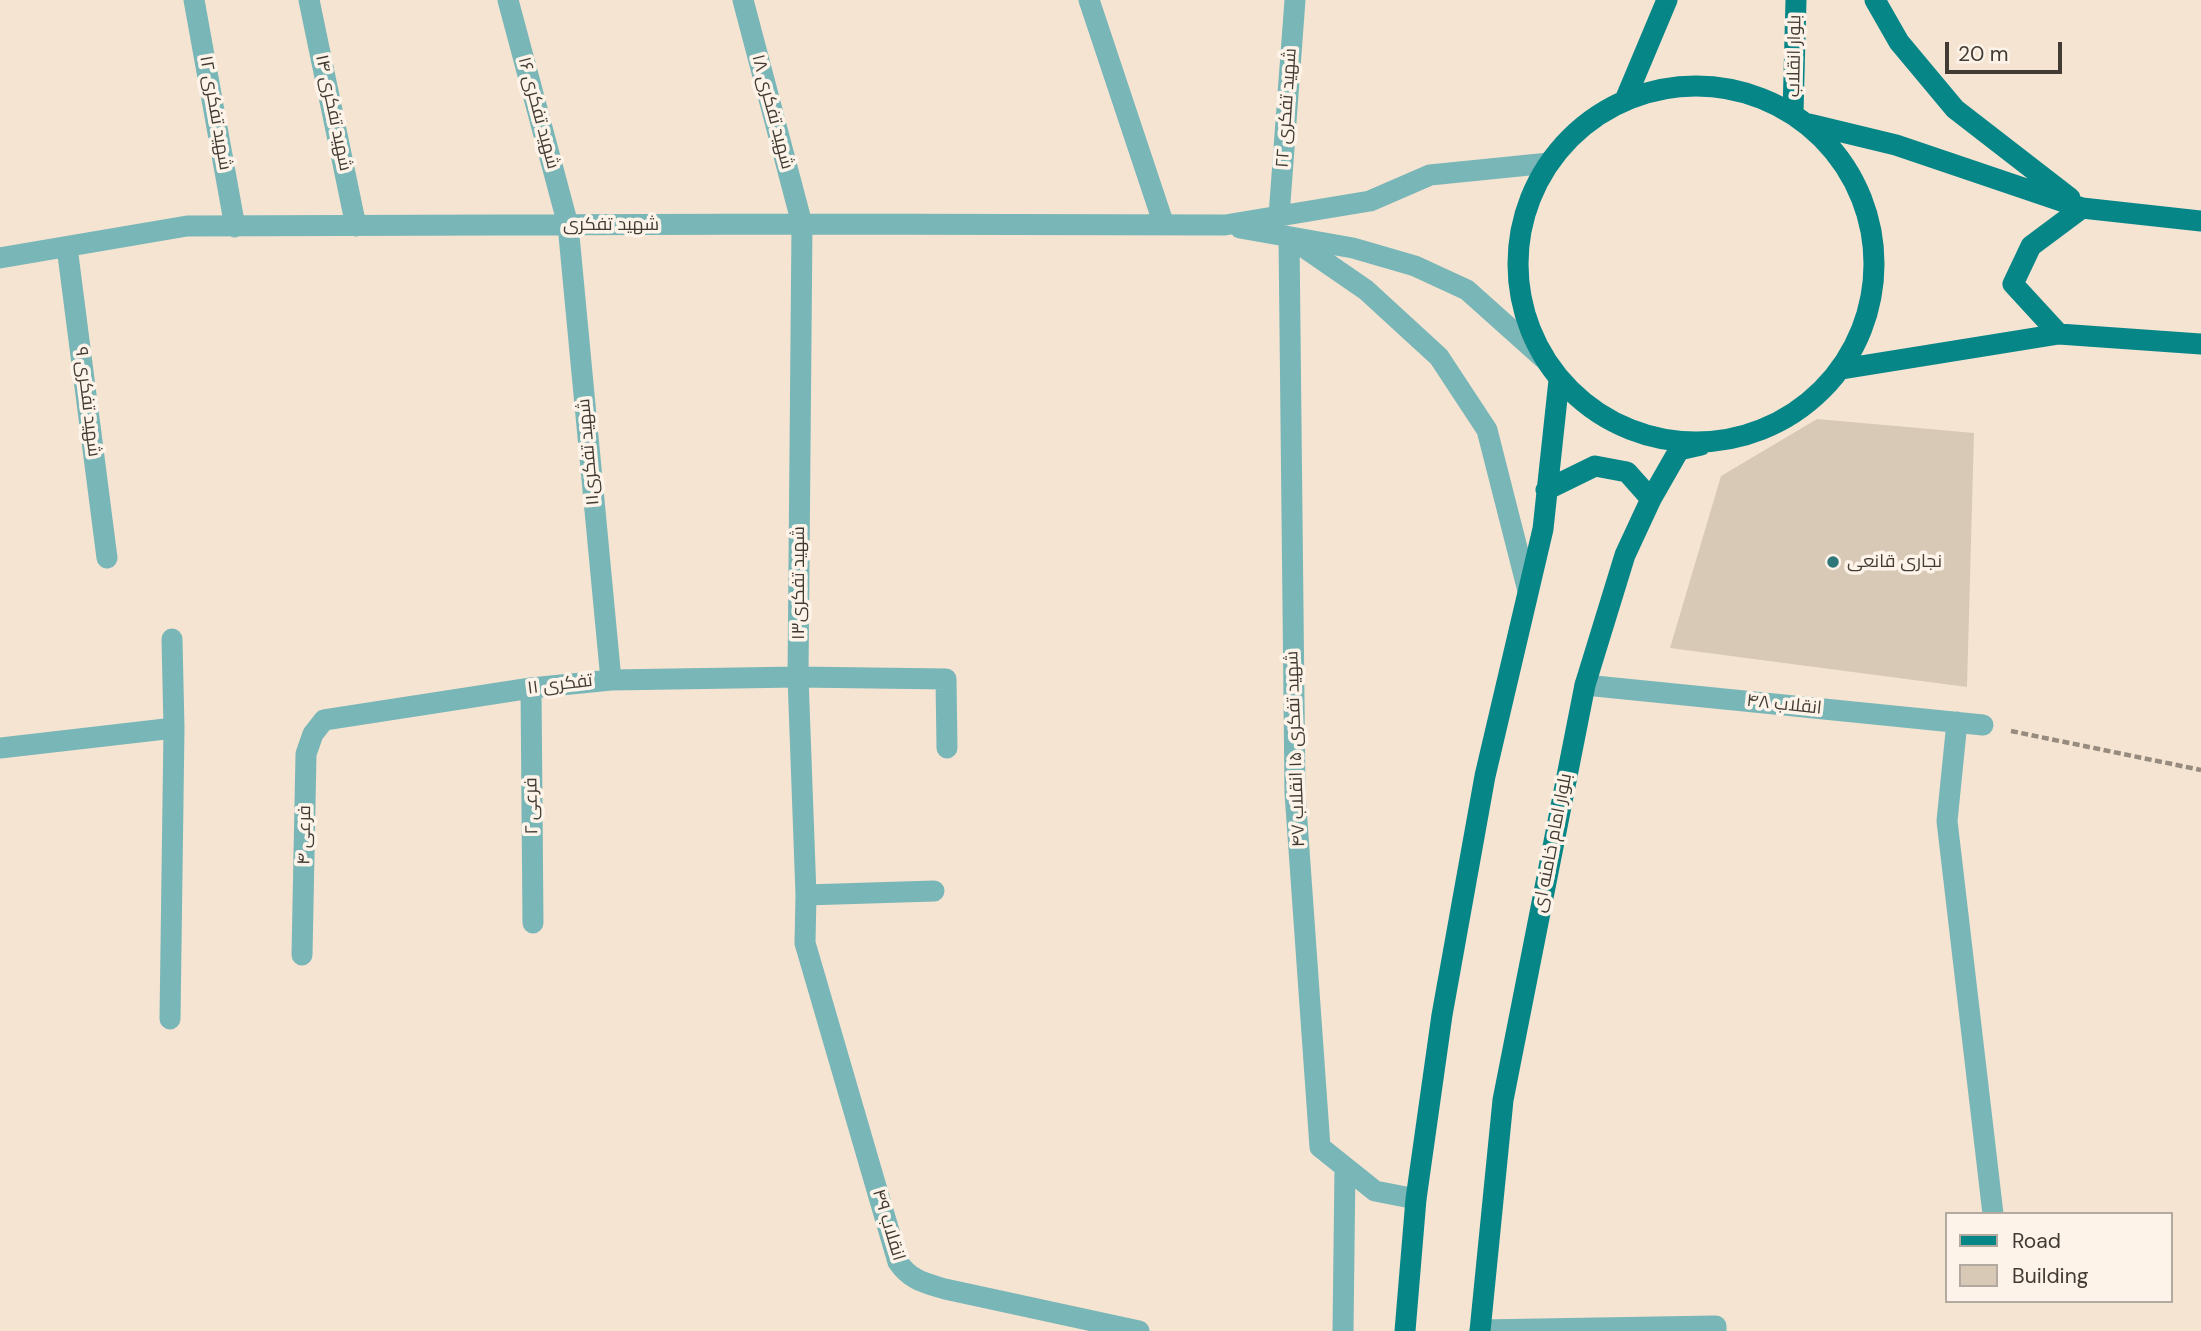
<!DOCTYPE html>
<html>
<head>
<meta charset="utf-8">
<style>
  body { margin:0 }
  #map { position:relative; width:2201px; height:1331px; overflow:hidden; background:#f5e4d2; font-family:"DM Sans",sans-serif }
  canvas { display:block }
  .legend { position:absolute; left:1945px; top:1212px; width:228px; height:91px; box-sizing:border-box; background:#fdf3e8; border:2px solid #b2a9a0; margin:0; padding:9px 12px; list-style:none; font-size:21px; color:#413b33 }
  .legend li { display:flex; align-items:center; gap:14px; height:35px }
  .legend b { width:35px; border:2px solid #b2a9a0 }
  .scale { position:absolute; left:1945px; top:42px; width:117px; height:32px; box-sizing:border-box; border:4px solid #413b33; border-top:0; padding-left:9px; font-size:21px; line-height:24px; white-space:nowrap; color:#413b33; -webkit-text-stroke:5px #fdf3e8; paint-order:stroke }
</style>
</head>
<body>
<div id="map">
<canvas width="2201" height="1331"></canvas>
<ul class="legend">
<li><b style="height:9px;background:#078688"></b>Road</li>
<li><b style="height:19px;background:#d8c8b6"></b>Building</li>
</ul>
<div class="scale">20 m</div>
</div>
<script>
const ctx = document.querySelector('canvas').getContext('2d');
ctx.lineJoin = 'round';
function paint(path, color) {
  ctx.fillStyle = color;
  ctx.fill(path, 'evenodd');
}
function trace(path, color, width, dash) {
  ctx.strokeStyle = color;
  ctx.lineWidth = width;
  ctx.lineCap = dash ? 'butt' : 'round';
  ctx.setLineDash(dash || []);
  ctx.stroke(path);
}
function drawText(font, color, halo, rows, align = 'center') {
  ctx.font = font + ' "DM Sans",Cairo,sans-serif';
  ctx.lineWidth = 7;
  ctx.setLineDash([]);
  ctx.textBaseline = 'middle';
  ctx.strokeStyle = halo;
  ctx.fillStyle = color;
  for (const [text, x, y, turn = 0] of rows) {
    ctx.save();
    ctx.translate(x, y);
    ctx.rotate((+turn || 0) * Math.PI / 180);
    ctx.textAlign = isNaN(turn) ? turn : align;
    if (halo) ctx.strokeText(text, 0, 0);
    ctx.fillText(text, 0, 0);
    ctx.restore();
  }
}
paint(new Path2D(`
  M1817 419 1974 433 1967 687 1670 648 1721 476Z`), '#d8c8b6');
trace(new Path2D(`
  M2011 731 2201 770`), '#968b7e', 4.5, [7, 3.5]);
trace(new Path2D(`
  M194 0 235 227
  M309 0 356 226
  M508 0 568 225 611 680
  M743 0 802 224 798 677 806 895 805 943 898 1262C910 1280 925 1283 945 1289L1139 1331
  M1089 0 1164 225
  M1279 216 1295 0
  M1240 228 1353 248 1415 266 1467 290 1543 358
  M1289 237 1295 793 1320 1147 1375 1191 1416 1199
  M1289 237 1366 290 1439 357 1487 430 1528 591
  M67 247 107 558
  M0 258 187 226 802 224 1225 225 1370 201 1430 175 1549 163
  M1585 685 1983 725
  M531 688 533 923
  M1957 722 1947 821 1993 1214
  M0 748 174 728
  M806 895 934 891
  M302 955 306 754 313 734 324 720 531 688 611 680 798 677 946 679 947 748
  M170 1019 174 728 172 639
  M1480 1330 1716 1326V1331
  M1343 1331 1345 1167`), '#79b6b7', 21);
trace(new Path2D(`
  M1875 0 1899 42 1955 109 2070 198
  M1518 264a178 178 0 1 1 356 0a178 178 0 1 1-356 0Z
  M1625 100 1667 0
  M1793 113 1796 0
  M1809 124 1896 145 2082 208 2201 221
  M2059 334 2013 284 2031 246 2082 208
  M1842 369 2059 334 2201 344
  M1546 490 1595 466 1627 472 1651 499
  M1405 1331 1416 1199 1442 1015 1485 776 1543 529 1559 380
  M1480 1331 1503 1100 1585 685 1625 555 1651 499 1679 450 1701 445`), '#078688', 21);
for (const [x, y, r, color] of [
  [1833,562,7,"#2d7778"]
]) {
  const dot = new Path2D();
  dot.arc(x, y, r, 0, 2 * Math.PI);
  ctx.fillStyle = color;
  ctx.fill(dot);
  trace(dot, '#fdf3e8', 2.5);
}
drawText('18px', '#413b33', '#fdf3e8', [
  ["بلوار انقلاب",1795,56,-89],
  ["شهید تفکری ۲۲",1287,108,-86],
  ["شهید تفکری ۱۸",772,112,75],
  ["شهید تفکری ۱۲",215,113,80],
  ["شهید تفکری ۱۴",333,113,78],
  ["شهید تفکری ۱۶",538,113,75],
  ["شهید تفکری",611,225],
  ["شهید تفکری ۹",87,402,83],
  ["شهید تفکری۱۱",589,452,-95],
  ["شهید تفکری۱۳",799,583,-90],
  ["تفکری ۱۱",560,685,-7],
  ["انقلاب ۴۸",1784,705,6],
  ["شهید تفکری ۱۵ انقلاب ۴۷",1296,749,-92],
  ["فرعی ۲",532,806,-91],
  ["فرعی ۴",305,835,-89],
  ["بلوار امام خامنه ای",1553,843,-79],
  ["انقلاب ۴۹",888,1225,73]
]);
drawText('18px', '#413b33', '#fdf3e8', [
  ["نجاری قانعی",1847,562]
], 'left');
</script>
</body>
</html>
